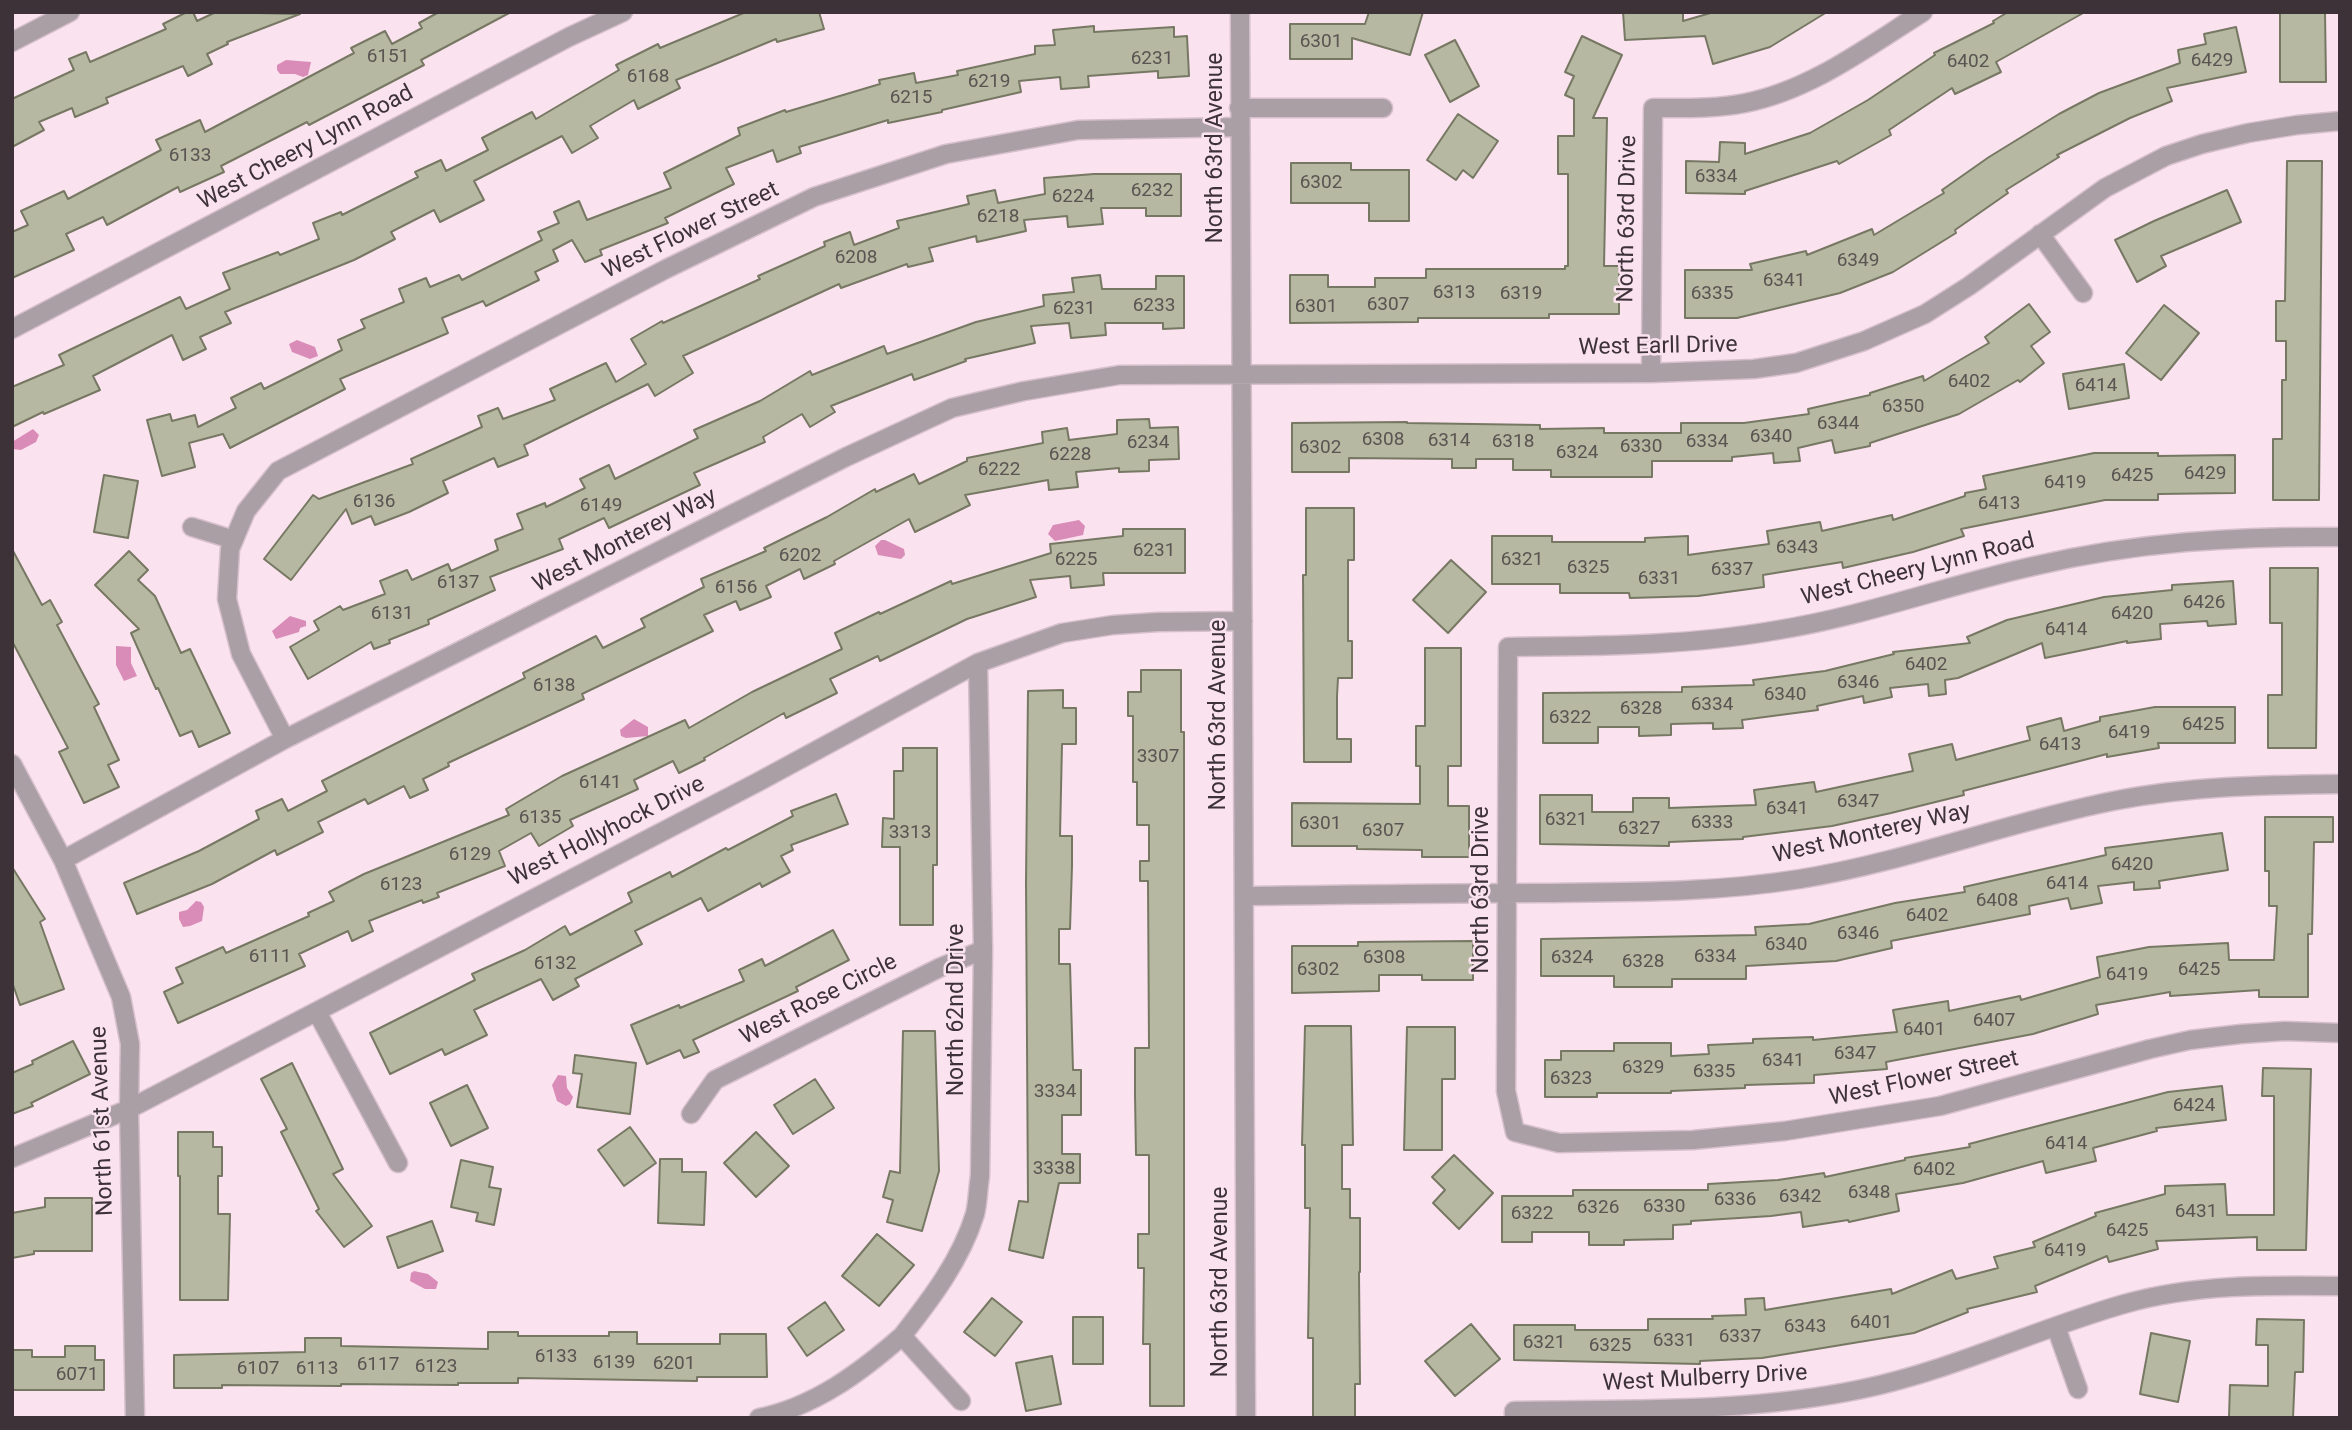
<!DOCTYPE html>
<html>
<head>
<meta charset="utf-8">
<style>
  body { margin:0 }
  #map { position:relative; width:2352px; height:1430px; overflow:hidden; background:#fbe2ef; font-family:Roboto,sans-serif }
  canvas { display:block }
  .frame { position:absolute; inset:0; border:14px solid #3c3237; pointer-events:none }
</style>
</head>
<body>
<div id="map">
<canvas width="2352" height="1430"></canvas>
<div class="frame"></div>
</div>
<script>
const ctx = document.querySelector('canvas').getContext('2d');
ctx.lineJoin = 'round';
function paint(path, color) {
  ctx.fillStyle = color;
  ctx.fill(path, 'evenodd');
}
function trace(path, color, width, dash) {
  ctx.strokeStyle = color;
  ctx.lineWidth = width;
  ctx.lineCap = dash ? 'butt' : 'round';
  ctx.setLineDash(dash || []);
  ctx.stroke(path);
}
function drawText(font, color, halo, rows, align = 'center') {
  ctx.font = font + ' Roboto,sans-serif';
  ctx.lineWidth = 5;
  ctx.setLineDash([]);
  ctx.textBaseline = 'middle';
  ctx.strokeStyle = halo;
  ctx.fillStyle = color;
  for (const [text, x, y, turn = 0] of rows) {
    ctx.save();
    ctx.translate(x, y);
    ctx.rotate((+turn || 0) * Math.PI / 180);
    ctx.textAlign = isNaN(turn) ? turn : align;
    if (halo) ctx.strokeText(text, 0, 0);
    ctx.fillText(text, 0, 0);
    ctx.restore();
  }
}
paint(new Path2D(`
  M286 60 311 62 308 75 303 77 295 74H280L277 70V65Z
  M297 340 315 347 318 356 310 359 292 352 289 344Z
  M33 429 39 435 36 442 21 450 12 449V442Z
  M1079 520 1085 526 1083 535 1055 541 1048 534 1053 525Z
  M881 540H885L904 549 905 555 901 559 878 555 875 546Z
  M290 616 306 621V626L300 628 299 632 276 639 272 631Z
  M116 646 131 647V663L137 676 124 681 116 665Z
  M634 719 648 727V736L626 738 621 736 620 730Z
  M196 901 201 902 204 907 202 921 190 926 183 927 179 919V912L187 910Z
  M558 1075 566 1076 567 1088 573 1097 570 1104 566 1106 557 1101 552 1085Z
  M414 1271 428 1274 438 1282 436 1289H425L410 1281 411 1273Z`), '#da8cb8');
const building = new Path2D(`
  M187 12H193L197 21 216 12 300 14 227 42 228 44 207 54 212 64 188 76 183 66 106 98 108 103 75 117 72 108 39 122 44 130 12 147V99L74 70 69 59 86 52 90 62 166 29 163 24Z
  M439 12H511L421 60 424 65 309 125 307 122 221 166 224 172 180 192 178 187 107 225 103 217 66 234 74 250 12 278V232L28 225 21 211 64 191 68 199 161 150 156 140 200 120 205 132 354 53 351 48 385 31 392 44 422 28 419 23Z
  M746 12H819L824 29 777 42 776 39 676 80 680 88 638 109 634 100 590 126 598 138 572 153 562 136 474 181 484 200 440 222 434 210 391 232 395 239 354 260 225 312 231 323 200 337 206 349 183 360 172 335 93 376 100 390 44 414 43 412 12 427V387L64 365 59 355 180 297 186 309 230 289 223 273 278 252 280 255 319 239 313 223 341 212 342 215 418 177 415 172 441 160 446 171 488 150 482 138 532 112 536 119 619 70 616 65 658 44 660 48Z
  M1369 12H1423L1410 55 1352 38V59H1290V24H1365Z
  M1623 12H1683V21L1714 12H1827L1770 47 1713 64 1705 36 1625 40Z
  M2008 12H2085L1996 62 2001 72 1955 94 1952 88 1889 130 1891 135 1839 164 1837 161 1745 191V194L1686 193V161L1719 162 1720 142 1745 143V154L1810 133 1868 100 1935 55 1934 53 1994 23 1993 21Z
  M2280 12H2325L2326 82H2280Z
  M1094 26V32L1174 27V37L1187 36 1189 76 1158 78V71L1088 76 1089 87 1061 89 1060 77 1019 81 1021 92 942 110V112L888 123V120L799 147 801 153 777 162 773 150 726 168 734 184 665 218 668 223 600 250 602 255 585 262 572 240 553 250 558 261 535 272 539 280 486 306 483 301 442 318 448 333 340 379 345 389 230 448 223 434 189 443 195 467 162 476 147 420 170 414 172 421 195 415 198 427 236 408 231 398 261 383 264 389 342 350 338 340 365 328 361 320 404 302 399 289 426 278 430 287 459 275 462 280 542 240 538 232 559 223 554 212 579 201 587 220 671 188 664 173 740 135 738 128 785 110 786 112 880 84 879 80 914 73 916 83 958 75 957 71 1035 54V46L1055 45 1053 30Z
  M2236 27 2246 72 2167 88 2172 101 2130 118 2057 155 2059 157 2006 190 2008 193 1955 230 1956 233 1893 272 1840 293 1737 318H1685V270H1752L1750 264 1806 251 1807 255 1872 229 1874 235 1944 193 1942 190 1989 157 2059 114 2099 93 2180 63 2178 50 2206 44 2204 34Z
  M1582 36 1622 55 1593 118H1607L1604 266H1619V314H1549V318H1418V322L1290 323V275H1328V287H1375V278H1426V269H1565V266H1568V174H1558V136H1574V99L1565 95 1574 76 1565 72Z
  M1455 40 1479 86 1450 102 1425 55Z
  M1458 114 1498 141 1473 178 1463 170 1456 180 1427 160Z
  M2287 161H2322L2319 500H2273V439H2282V380H2286V341H2276V301H2285Z
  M1291 163H1351V170H1409V221H1369V203H1291Z
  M1094 174H1181V216H1146V208H1101L1103 224 1068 227 1067 216 1024 220 1026 231 977 242 976 236 929 248 933 261 908 267 907 264 841 288 839 284 683 356 693 373 655 396 648 384 524 445 528 455 498 467 494 458 443 481 448 493 409 512 375 525 371 516 352 524 346 509 291 580 264 559 313 495 319 499 413 464 411 459 482 427 478 416 498 408 503 419 555 400 550 389 606 363 616 382 646 364 631 339 662 321 663 323 760 279 758 276 825 246 824 242 850 232 854 245 899 228 897 221 969 204 967 196 995 190 998 203 1045 194 1044 178Z
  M2227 190 2241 222 2161 256 2166 266 2137 282 2115 240 2154 221Z
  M1100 275 1102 289H1156V276H1184V328L1163 329V323H1105L1106 335 1071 338 1069 323 1031 326 1035 343 965 359 966 361 914 380 912 374 831 406 835 412 810 427 802 414 763 437 765 442 694 473 700 485 609 528 604 518 559 539 563 549 490 577 495 590 428 620 429 624 389 640 390 643 374 649 371 642 308 679 290 647 319 630 314 621 340 606 343 610 385 594 380 581 407 570 412 580 448 564 451 571 498 550 495 540 523 529 517 514 545 503 546 507 585 488 580 479 609 465 615 479 698 438 694 430 760 401 810 371 812 375 884 346 887 354 976 322 1044 306 1043 295 1074 292 1072 278Z
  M2029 304 2050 332 2031 346 2044 363 2020 382 2018 380 1959 414 1870 443V446L1835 453 1832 440 1798 448 1800 461 1774 463 1773 453 1732 457V461H1652V477H1551V470H1513V459H1476V468H1452V459L1349 458V472H1292V423L1407 422V423L1540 425V429L1604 428V433H1681V423H1744L1809 414 1808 409 1870 395V393L1923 376 1924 381 1989 343 1985 337Z
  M2164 305 2199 333 2161 380 2126 353Z
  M2124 364 2129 398 2069 409 2063 374Z
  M1149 419 1150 428 1178 427 1179 459 1149 460V471L1119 472V468L1076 472 1078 487 1049 490 1048 480 965 495 970 505 915 532 909 519 834 561 835 564 804 579 800 569 766 586 771 597 740 610 736 601 704 615 713 631 582 694 584 699 448 763 449 766 423 779 428 790 410 798 404 786 368 804 365 799 318 822 323 832 277 855 275 850 212 884 137 914 124 883 199 851 259 819 256 811 282 799 288 811 327 791 322 781 525 678 523 673 596 636 603 648 645 627 641 619 704 587 701 579 766 551 764 548 827 517 875 489 876 492 914 474 919 484 967 461V458L1043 443 1042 432 1067 428 1069 440 1117 434V420Z
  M2094 453H2158V456L2235 455V493L2158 494V500H2105L1961 529 1964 536 1913 552 1843 568 1842 562 1763 575 1764 587 1698 596 1630 598 1629 593H1560V584H1492V536H1552V542H1645V538L1688 536V555L1769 544 1767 531 1820 522 1822 531 1892 515 1893 520 1965 496V493L1986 489 1983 476Z
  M104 475 138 481 128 538 94 532Z
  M1306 508H1354V560H1348V641H1352V678H1338L1337 696V739H1351V762H1304L1303 575H1306Z
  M1123 529H1185V573H1103L1104 585 1071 588 1070 576 1030 580 1036 597 967 619 880 661 878 656 830 679 837 693 786 718 784 713 704 758 705 760 679 773 673 761 634 780 638 789 570 820 573 826 539 846 531 833 499 851 505 866 437 893 439 897 423 903 422 900 369 921 373 931 352 941 348 931 299 954 305 966 178 1023 164 992 183 983 176 968 223 947 226 953 309 916 308 913 334 901 329 892 364 874 509 815 506 809 562 776 685 720 689 728 752 692 842 649 835 633 879 612 880 614 951 581 952 584 1051 553 1050 544 1123 536Z
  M12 549 42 605 50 600 62 622 57 625 99 704 94 707 119 760 108 765 119 787 84 803 59 752 68 748 12 641Z
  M129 551 148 570 138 580 155 596 181 653 190 649 230 733 199 747 192 731 180 736 158 688 156 689 131 633 139 629 95 585Z
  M1451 560 1486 592 1448 633 1413 600Z
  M2270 568H2318L2316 748H2268V695H2282V623H2270Z
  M2233 581 2236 624 2208 626 2207 621 2160 624 2161 639 2127 643V641L2045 658 2042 643 1958 678 1945 680 1946 694 1929 696 1928 684 1890 688 1892 697 1864 703 1863 696 1817 706 1818 710 1742 720 1743 728 1713 729V723L1671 724V735L1639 736V727H1598V743H1543V693L1682 692V687L1754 685 1753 680 1825 671 1894 654 1893 652 1970 643 1967 637 2007 620 2104 597 2172 590V585Z
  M1425 648H1461V766H1448V806H1469V857H1422V850L1357 849V846H1292V803L1420 804V766H1416V726H1425Z
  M1141 670H1181V732H1184V1406H1150V1344H1143L1144 1268H1138V1234H1149V1155H1136L1135 1095V1048H1149L1148 881H1140V861H1149V825H1137V782H1133V716H1128V692H1141Z
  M1063 690V708H1076V744H1062L1060 836H1072V866L1070 929H1059V964H1070L1073 1070H1081V1115H1062V1154H1080V1183H1059L1043 1258 1009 1250 1019 1201 1028 1202 1026 882 1028 691Z
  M2155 707H2235V743H2158L2159 748 2107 757V754L1963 791 1964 795 1891 813 1832 826 1743 837V839L1669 842V846L1540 844V795H1592V812H1633V798H1669V808L1756 805 1754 790 1814 782 1816 792 1913 771 1909 754 1952 744 1956 760 2030 740 2027 727 2061 718 2064 731 2100 721V717Z
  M903 748H937V865H933V925H900V847H882L883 818 894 819V771H903Z
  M836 794 848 824 791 845 793 850 781 856 790 872 762 887 760 883 708 911 701 898 635 931 642 944 575 979 579 986 553 1000 541 979 474 1010 487 1035 445 1055 442 1049 390 1074 370 1033 475 980 472 974 525 950 565 926 570 935 632 902 628 893 670 872 672 877 726 848 728 850 793 816 791 811Z
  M2265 817H2333V842H2314L2312 934H2308V997H2259V990L2170 996V992L2096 1005 2098 1014 2033 1034 1886 1062 1887 1069 1814 1075V1083L1745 1085V1088L1671 1091V1093H1597V1097H1545V1060H1561V1051H1614V1043H1671V1056L1709 1054 1708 1045 1753 1043V1039L1813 1037V1040L1897 1032 1893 1010 1948 1001 1949 1011 2020 996 2021 1000 2100 977 2097 957 2149 947 2228 943 2229 960H2274L2277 906H2269V871H2265Z
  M2222 833 2228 870 2159 881 2160 888 2134 890V882L2098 886 2102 903 2071 909 2068 898 2029 906 2030 914 1891 941 1892 948 1836 961 1746 966V979H1672V987H1614V976H1541V939L1756 935 1755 927 1809 924 1895 903 1965 892 1964 887 2106 855 2105 848Z
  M12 867 45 919 40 922 64 989 20 1005 12 982Z
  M833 930 849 960 796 987 798 991 693 1040 699 1052 684 1058 680 1050 647 1064 631 1025 679 1005 680 1008 744 981 739 970 762 959 765 966Z
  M1473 941V980H1422V975H1379V991L1292 993V946H1358V942Z
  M1305 1026H1351L1353 1145H1342V1189H1350V1218H1360V1272H1359L1360 1384H1355V1418H1313V1338H1308L1310 1208H1305V1145H1302Z
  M1407 1027H1455V1079H1442V1150H1404Z
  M903 1031H935L939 1171 922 1231 887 1222 893 1200 883 1197 890 1171 900 1173Z
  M73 1041 90 1074 31 1103 33 1106 12 1114V1073L33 1064 32 1061Z
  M575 1055 636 1063 630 1114 577 1107 582 1074 573 1073Z
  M292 1063 343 1169 333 1174 372 1226 344 1247 316 1211 319 1209 281 1132 287 1129 261 1079Z
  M2263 1068 2311 1069 2306 1250H2257V1237L2156 1241 2158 1249 2109 1262 2107 1256 2035 1286 2037 1292 1967 1309 1968 1312 1914 1333 1762 1358 1700 1361V1364L1514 1360V1325H1575V1330H1648V1319H1713L1712 1316 1746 1315 1745 1299 1764 1298 1765 1310 1891 1289 1892 1294 1952 1270 1956 1279 1998 1268 1994 1257 2035 1247 2033 1242 2096 1216 2095 1213 2165 1194V1186L2225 1184 2227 1215H2274V1096H2262Z
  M815 1079 834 1108 793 1134 774 1105Z
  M467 1085 488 1128 451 1146 430 1103Z
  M2222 1086 2226 1120 2156 1128 2157 1131 2093 1148 2096 1161 2046 1173 2043 1161 1963 1183 1896 1194 1899 1211 1849 1222 1848 1220 1803 1227 1801 1212 1771 1216 1691 1221V1224L1673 1225V1239L1624 1240V1245H1589V1232H1532V1242H1502V1196H1573V1190H1708V1184L1778 1180 1824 1173 1825 1177 1905 1160V1158L1970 1147 1969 1144 2168 1092Z
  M630 1127 656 1163 624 1186 598 1150Z
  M178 1132H213V1147H222V1176H218V1214H230L228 1300H180V1176H178Z
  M756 1132 789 1166 756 1197 724 1163Z
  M1454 1155 1493 1193 1459 1229 1433 1203 1445 1190 1432 1177Z
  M660 1159H682V1172H706L704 1225 658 1223Z
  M461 1160 493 1167 489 1187 501 1189 494 1225 476 1221 478 1213 451 1207Z
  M45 1198H92V1251H34V1254L12 1258V1213L45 1207Z
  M432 1221 443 1251 398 1268 387 1237Z
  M877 1234 914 1265 879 1306 842 1276Z
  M992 1298 1022 1322 995 1356 964 1332Z
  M825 1302 844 1330 807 1356 788 1328Z
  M1073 1317H1103V1364H1073Z
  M2257 1319 2304 1320 2303 1372H2295L2293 1418 2229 1417 2230 1385 2268 1386V1345H2256Z
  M1471 1324 1500 1359 1455 1396 1425 1361Z
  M488 1332H518V1336H609V1332H637V1344H720V1334H766L767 1377H697V1381L518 1378V1383H458V1385L341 1384V1386L222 1385V1388H174V1355L305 1352V1338H341V1346L488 1349Z
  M2151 1333 2190 1341 2178 1402 2140 1394Z
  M65 1346H95V1360H104V1390H12V1350H32V1357H65Z
  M1052 1356 1061 1404 1026 1411 1016 1363Z`);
paint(building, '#b6b8a1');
trace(building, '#777863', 2);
const minor = new Path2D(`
  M1240 12 1246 1418
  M12 42 70 12
  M1239 108H1383
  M2040 234 2083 293
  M12 329 569 37 623 12
  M1651 373 1653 108C1684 108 1715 109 1745 103 1811 90 1867 47 1923 12
  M192 527 234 540
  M2340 537C2237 536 2135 542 2034 566 1948 585 1865 616 1778 630 1688 646 1599 646 1508 647L1506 1091 1515 1132 1559 1143 1693 1140 1785 1131 1940 1106 2150 1049 2190 1040 2241 1034 2285 1031 2340 1033
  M285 739 241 654 227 599 230 549 246 511 278 471 666 269 814 197 946 154 1078 130 1240 127
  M12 764 63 860 121 997 130 1044 129 1109 135 1418
  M63 860 285 739 846 457 952 408 1024 391 1119 375 1651 373 1754 369 1796 363 1864 341 1925 314 1969 286 2105 188 2166 156 2202 144 2248 133 2297 125 2340 121
  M1244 896C1342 895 1440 893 1539 893 1626 892 1713 893 1800 879 1906 862 2007 822 2113 801 2188 786 2263 785 2340 784
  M317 1012 398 1163
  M691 1114 715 1080 941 967 983 950
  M12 1158 129 1109 758 782 978 663 1062 633 1113 625 1158 622 1243 621
  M2056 1327 2078 1389
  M902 1336C931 1299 961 1260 975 1214 978 1202 978 1188 980 1176L983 950 978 663
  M759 1418C814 1407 861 1372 902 1336L961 1401
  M1514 1418V1411C1630 1409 1748 1413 1862 1389 1953 1370 2036 1329 2124 1304 2194 1284 2268 1285 2340 1286`);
trace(minor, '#d5bfca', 21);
trace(minor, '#aa9fa5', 18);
drawText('19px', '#5a5452', null, [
  ["6301",1321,42],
  ["6151",388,57],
  ["6231",1152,59],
  ["6429",2212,61],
  ["6402",1968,62],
  ["6168",648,77],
  ["6219",989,82],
  ["6215",911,98],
  ["6133",190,156],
  ["6334",1716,177],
  ["6302",1321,183],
  ["6232",1152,191],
  ["6224",1073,197],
  ["6218",998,217],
  ["6208",856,258],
  ["6349",1858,261],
  ["6341",1784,281],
  ["6313",1454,293],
  ["6319",1521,294],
  ["6335",1712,294],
  ["6307",1388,305],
  ["6233",1154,306],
  ["6301",1316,307],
  ["6231",1074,309],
  ["6402",1969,382],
  ["6414",2096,386],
  ["6350",1903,407],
  ["6344",1838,424],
  ["6340",1771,437],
  ["6308",1383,440],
  ["6314",1449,441],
  ["6318",1513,442],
  ["6334",1707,442],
  ["6234",1148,443],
  ["6330",1641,447],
  ["6302",1320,448],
  ["6324",1577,453],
  ["6228",1070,455],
  ["6222",999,470],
  ["6429",2205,474],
  ["6425",2132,476],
  ["6419",2065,483],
  ["6136",374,502],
  ["6413",1999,504],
  ["6149",601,506],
  ["6343",1797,548],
  ["6231",1154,551],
  ["6202",800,556],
  ["6225",1076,560],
  ["6321",1522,560],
  ["6325",1588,568],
  ["6337",1732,570],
  ["6331",1659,579],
  ["6137",458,583],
  ["6156",736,588],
  ["6426",2204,603],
  ["6131",392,614],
  ["6420",2132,614],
  ["6414",2066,630],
  ["6402",1926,665],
  ["6346",1858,683],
  ["6138",554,686],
  ["6340",1785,695],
  ["6334",1712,705],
  ["6328",1641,709],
  ["6322",1570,718],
  ["6425",2203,725],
  ["6419",2129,733],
  ["6413",2060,745],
  ["3307",1158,757],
  ["6141",600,783],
  ["6347",1858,802],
  ["6341",1787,809],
  ["6135",540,818],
  ["6321",1566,820],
  ["6333",1712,823],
  ["6301",1320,824],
  ["6327",1639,829],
  ["6307",1383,831],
  ["3313",910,833],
  ["6129",470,855],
  ["6420",2132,865],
  ["6414",2067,884],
  ["6123",401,885],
  ["6408",1997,901],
  ["6402",1927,916],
  ["6346",1858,934],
  ["6340",1786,945],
  ["6111",270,957],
  ["6334",1715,957],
  ["6308",1384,958],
  ["6324",1572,958],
  ["6328",1643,962],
  ["6132",555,964],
  ["6302",1318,970],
  ["6425",2199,970],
  ["6419",2127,975],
  ["6407",1994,1021],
  ["6401",1924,1030],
  ["6347",1855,1054],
  ["6341",1783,1061],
  ["6329",1643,1068],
  ["6335",1714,1072],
  ["6323",1571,1079],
  ["3334",1055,1092],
  ["6424",2194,1106],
  ["6414",2066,1144],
  ["3338",1054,1169],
  ["6402",1934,1170],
  ["6348",1869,1193],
  ["6342",1800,1197],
  ["6336",1735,1200],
  ["6330",1664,1207],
  ["6326",1598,1208],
  ["6431",2196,1212],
  ["6322",1532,1214],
  ["6425",2127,1231],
  ["6419",2065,1251],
  ["6401",1871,1323],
  ["6343",1805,1327],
  ["6337",1740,1337],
  ["6331",1674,1341],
  ["6321",1544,1343],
  ["6325",1610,1346],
  ["6133",556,1357],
  ["6139",614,1363],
  ["6201",674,1364],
  ["6117",378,1365],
  ["6123",436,1367],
  ["6107",258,1369],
  ["6113",317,1369],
  ["6071",77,1375]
]);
drawText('23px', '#3c3237', '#fbe2ef', [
  ["West Cheery Lynn Road",306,148,-28],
  ["North 63rd Avenue",1216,148,-90],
  ["North 63rd Drive",1628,219,-89],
  ["West Flower Street",691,231,-26],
  ["West Earll Drive",1658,347,-1],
  ["West Monterey Way",625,541,-27],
  ["West Cheery Lynn Road",1918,570,-14],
  ["North 63rd Avenue",1219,715,-90],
  ["West Hollyhock Drive",607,832,-27],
  ["West Monterey Way",1872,834,-13],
  ["North 63rd Drive",1482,890,-90],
  ["West Rose Circle",819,1000,-27],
  ["North 62nd Drive",957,1010,-90],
  ["West Flower Street",1924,1079,-12],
  ["North 61st Avenue",103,1121,-92],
  ["North 63rd Avenue",1221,1282,-90],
  ["West Mulberry Drive",1705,1379,-3]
]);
</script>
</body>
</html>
